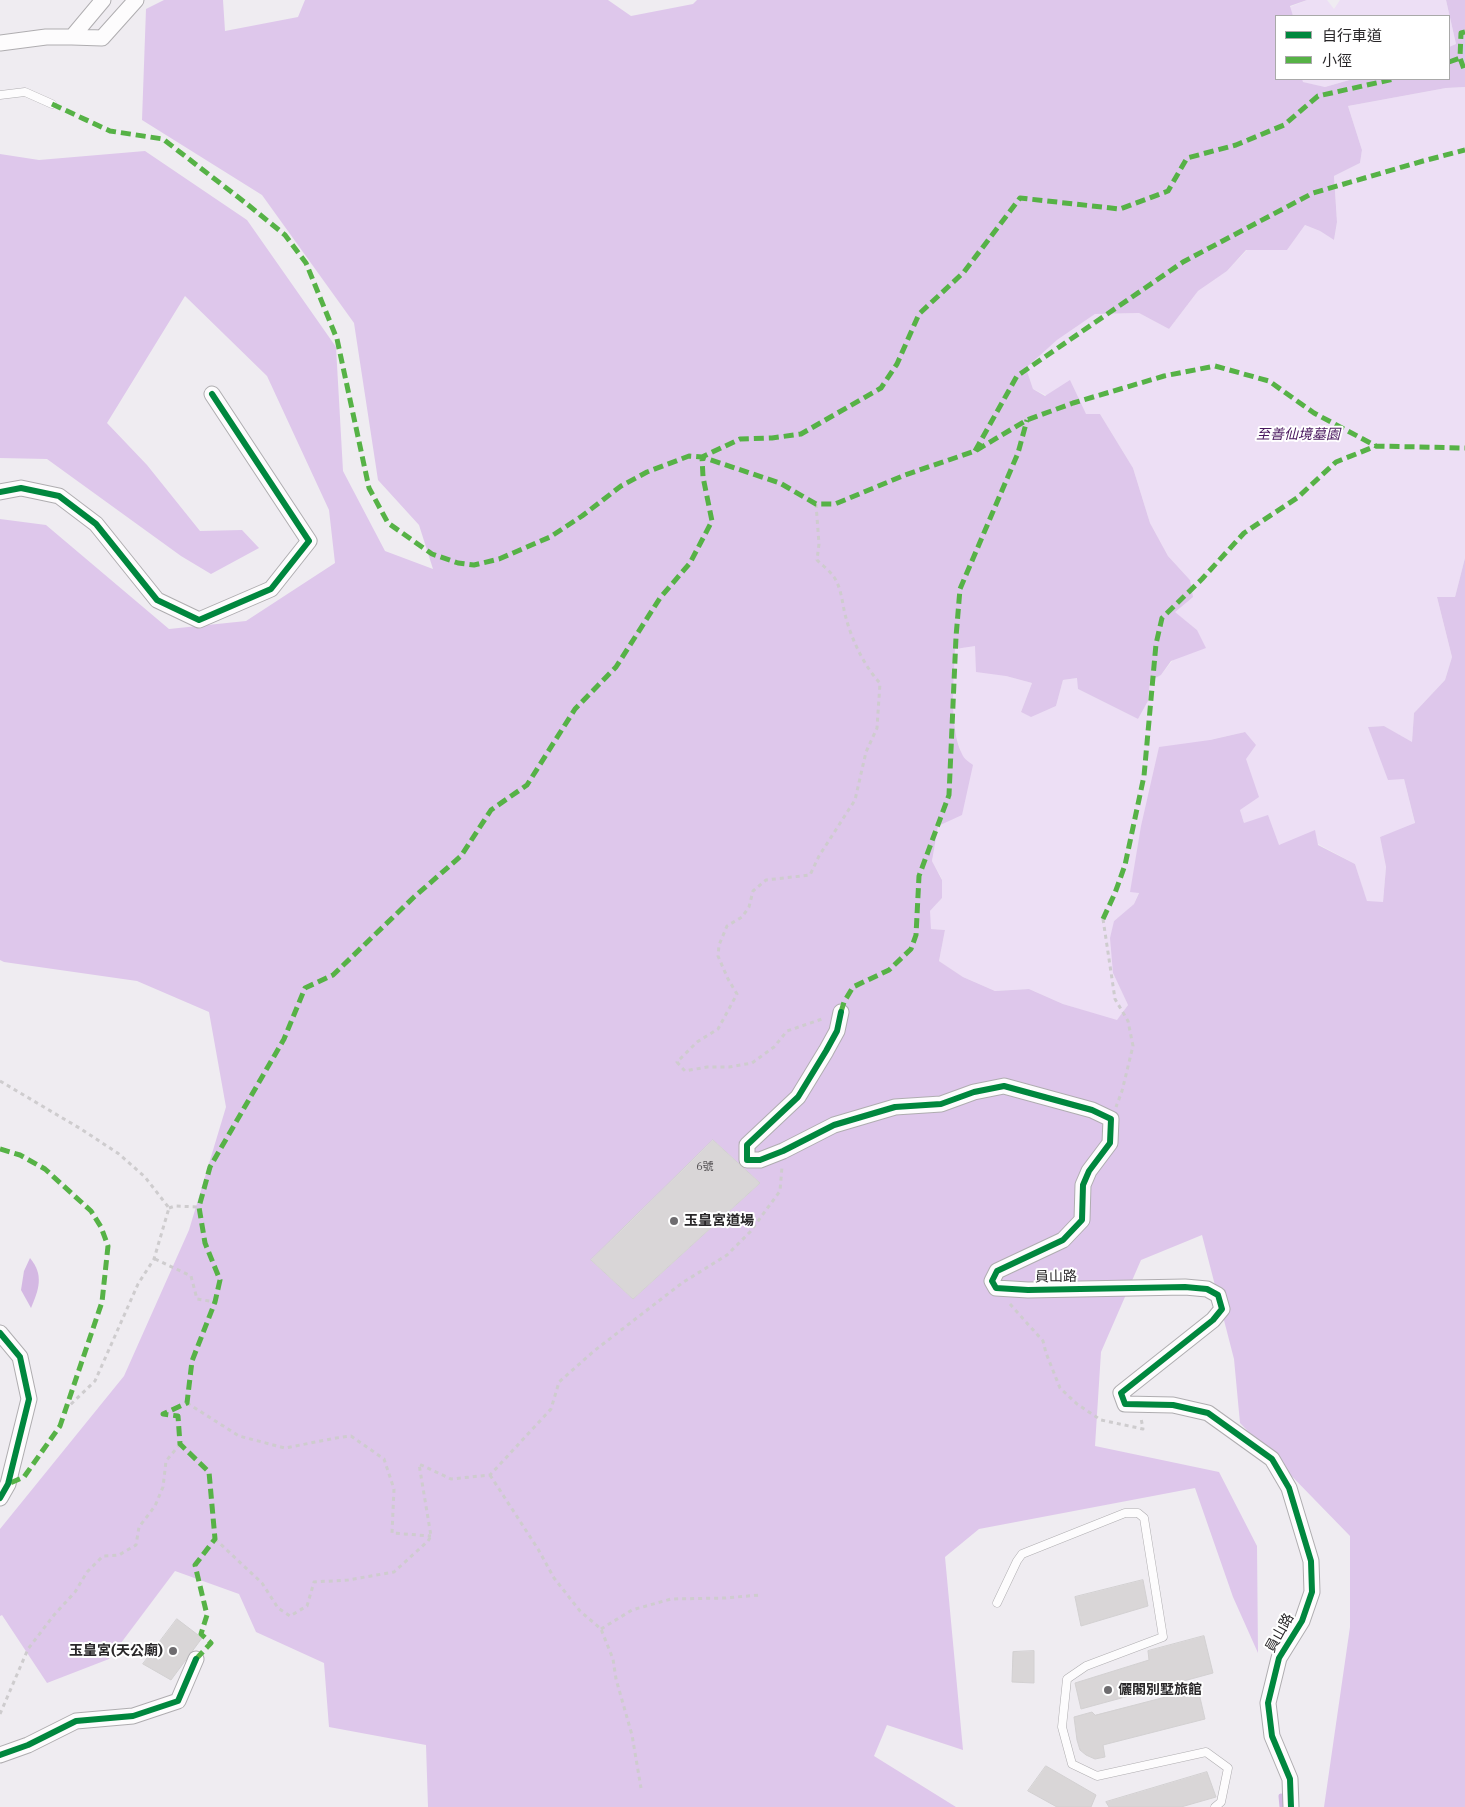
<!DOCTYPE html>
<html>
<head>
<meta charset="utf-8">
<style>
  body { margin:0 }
  #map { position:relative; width:1465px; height:1807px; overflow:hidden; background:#efecf1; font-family:"IBM Plex Serif","Noto Sans TC",serif }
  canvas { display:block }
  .legend { position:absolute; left:1275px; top:15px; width:175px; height:65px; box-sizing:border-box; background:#fff; border:1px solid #a9a9a9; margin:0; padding:6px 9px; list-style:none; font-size:15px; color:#292729 }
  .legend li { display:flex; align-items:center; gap:10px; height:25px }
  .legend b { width:25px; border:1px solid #a9a9a9 }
</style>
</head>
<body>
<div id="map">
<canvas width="1465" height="1807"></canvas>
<ul class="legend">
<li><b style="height:6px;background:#00873e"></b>自行車道</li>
<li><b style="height:6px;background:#56b246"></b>小徑</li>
</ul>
</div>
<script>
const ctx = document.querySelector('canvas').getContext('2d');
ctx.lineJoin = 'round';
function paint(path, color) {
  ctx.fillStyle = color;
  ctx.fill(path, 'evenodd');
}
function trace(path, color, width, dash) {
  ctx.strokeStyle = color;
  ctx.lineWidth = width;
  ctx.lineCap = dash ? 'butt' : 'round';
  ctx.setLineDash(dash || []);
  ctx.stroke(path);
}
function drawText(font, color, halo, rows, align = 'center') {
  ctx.font = font + ' "IBM Plex Serif","Noto Sans TC",serif';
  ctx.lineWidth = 4;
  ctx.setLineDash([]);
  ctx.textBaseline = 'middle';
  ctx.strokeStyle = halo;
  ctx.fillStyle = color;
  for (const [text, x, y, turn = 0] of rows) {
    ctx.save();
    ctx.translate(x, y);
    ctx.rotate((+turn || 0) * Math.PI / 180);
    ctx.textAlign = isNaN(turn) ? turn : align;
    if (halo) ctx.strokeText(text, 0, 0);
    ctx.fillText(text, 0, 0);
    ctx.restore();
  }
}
paint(new Path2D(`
  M1307 0H1327L1334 9 1340 0H1446L1456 44 1449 47V16H1293L1290 7Z
  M1302 79H1353L1325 87 1302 82Z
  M1465 87V558L1455 597H1437L1452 657 1445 680 1414 713 1412 743 1384 726 1368 727 1404 779 1415 824 1380 837 1386 867 1383 902H1367L1355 864 1318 844 1278 845 1244 823 1240 810 1258 797 1245 759V732L1210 740 1130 892H1139L1134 904 1114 921 1113 973 1128 1005 1117 1021 1063 1004 1029 989 995 991 963 977 939 961 945 930 930 929V911L942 898V879L932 861 938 826 962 756 955 732 953 689 955 649 975 645 1006 676 1032 683 1021 712 1031 716 1056 706 1063 680 1078 678V689L1138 719 1148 701 1150 681 1161 675 1197 630 1174 612 1190 580 1168 556 1150 523 1133 468 1100 414H1086L1033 389 1026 368 1057 340 1095 314 1139 313 1169 329 1198 291 1227 271 1247 250H1287L1305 225 1320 231 1334 240 1337 222 1334 176 1360 163 1362 150 1348 106 1446 88Z`), '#eddff5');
paint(new Path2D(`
  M164 0H223L225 31 298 17 305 0H608L631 16 693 4 697 0H1307L1290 6 1293 16H1276V79H1302L1303 82 1325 87 1353 79H1449V47L1456 44 1446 0H1465V87L1446 88 1348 106 1362 150 1360 163 1334 176 1337 222 1334 240 1320 231 1305 225 1287 250H1246L1227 271 1198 291 1169 329 1139 313 1095 314 1057 340 1026 368 1033 389 1045 396 1070 380 1086 414H1100L1133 468 1150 523 1168 556 1190 580 1193 597 1175 612 1197 630 1206 648 1171 661 1161 675 1150 681 1148 701 1138 719 1078 689 1077 678 1063 680 1056 706 1031 717 1021 712 1032 683 1006 676 976 672 975 646 955 649C954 678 949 728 962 754 964 759 969 762 973 765L962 815 938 826 932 861 942 880V898L930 911 931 929 945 930 939 961 963 977 995 991 1029 989 1063 1004 1117 1020 1128 1005 1113 973 1110 938 1114 921 1134 904 1139 893 1130 892 1141 826 1159 747 1210 740 1245 732 1256 745 1246 759 1259 797 1240 810 1244 823 1268 815 1279 845 1315 830 1318 845 1355 864 1367 901 1383 902 1386 867 1380 837 1415 823 1404 779 1388 780 1368 727 1384 726 1412 742 1414 713 1445 680 1452 657 1437 597H1455L1465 558V1807H1324L1350 1627V1536L1240 1423 1234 1359 1202 1235 1141 1260 1101 1352 1095 1446 1219 1472 1257 1546 1258 1653 1233 1597 1195 1488 979 1529 945 1557 963 1750 887 1725 874 1756 956 1807H428L426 1745 329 1727 324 1663 256 1632 239 1594 175 1571 109 1659 47 1683 2 1615 0 1616V1529L124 1376 189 1230 226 1107 209 1012 137 981 4 962 0 960V519L46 525 169 629 246 621 335 563 329 510 267 376 185 296 107 423 147 465 200 531 242 530 259 548 211 574 181 556 47 459 0 458V154L39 160 145 151 247 220 336 347 343 471 385 551 433 569 419 525 378 480 354 323 262 195 142 120 146 9ZM713 1140 760 1183 633 1299 591 1260Z`), '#dec7eb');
paint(new Path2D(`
  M30 1258C44 1275 39 1289 31 1308L21 1290 24 1271Z`), '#d4b8e3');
trace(new Path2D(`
  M1281 1796 1282 1807`), '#d4b8e3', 5);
const building = new Path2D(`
  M713 1140 760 1183 633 1299 591 1260Z
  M1143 1580 1148 1606 1081 1626 1075 1597Z
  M177 1619 202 1638 171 1680 143 1664Z
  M1204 1636 1213 1673 1081 1709 1075 1683 1149 1660 1148 1651Z
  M1034 1651V1683L1012 1682 1013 1652Z
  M1198 1689 1205 1719 1103 1745 1105 1757 1095 1759 1086 1755 1080 1750 1077 1740 1074 1717 1092 1712 1095 1715Z
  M1046 1766 1096 1795 1091 1807H1057L1028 1791Z
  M1207 1772 1216 1797 1181 1807H1109L1106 1802Z`);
paint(building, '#d9d6d7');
trace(building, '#d2d0d1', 1);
const service = new Path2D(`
  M0 95 25 92 52 104
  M997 1603 1017 1561 1022 1554 1125 1513H1138L1144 1518 1163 1637 1086 1666 1067 1679 1062 1727 1072 1764 1097 1776 1206 1752 1228 1768 1221 1802 1215 1807`);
const minor = new Path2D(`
  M72 37 102 38 136 0
  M0 43 46 37H72L103 0
  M0 492 21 488 59 496 96 524 157 600 199 620 271 589 309 541 212 394
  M841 1012 837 1031 826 1051 798 1097 747 1145V1160H760L783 1151 834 1125 895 1107 941 1104 974 1092 1004 1086 1092 1110 1111 1119 1110 1143 1089 1171 1083 1185 1082 1220 1063 1240 997 1271 992 1281 996 1288 1028 1290 1185 1287 1207 1289 1218 1295 1222 1309 1213 1320 1121 1393 1125 1404 1173 1405 1208 1413 1272 1459 1289 1488 1311 1561 1312 1592 1302 1621 1279 1658 1268 1703 1272 1736 1290 1779 1291 1807
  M0 1333 20 1357 29 1399 8 1484 0 1498
  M0 1755 28 1745 76 1721 133 1716 178 1701 196 1659`);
trace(service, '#afadb0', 9);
trace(minor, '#afadb0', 17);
trace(new Path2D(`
  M816 504 819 544 817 560C822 565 830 571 834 577 842 589 842 604 846 618 852 640 864 666 880 683L877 728 866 752 855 800 819 856 810 875 766 880 753 891 749 907 742 917 727 926 719 945 718 956 728 979 737 994 718 1029 697 1042 677 1062 685 1071 707 1067H729L752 1063 774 1047 787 1031 825 1018
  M1103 919 1115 999 1128 1021 1133 1046 1122 1091 1116 1107
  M0 1081 81 1129 119 1154 145 1177 169 1208 154 1259 138 1284 95 1381 68 1407
  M169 1208 175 1206 199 1207
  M155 1259 191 1276 197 1299 215 1302
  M1010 1304 1043 1341 1046 1353 1060 1388 1077 1404 1101 1420 1143 1429 1141 1418
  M187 1403 239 1436 285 1448 336 1438 351 1436 384 1459 394 1489 392 1533 431 1536
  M490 1475 538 1549 554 1578 580 1611 601 1629 613 1659 616 1679 632 1735 641 1788
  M215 1539 262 1583 278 1608 290 1616 307 1606 314 1582 348 1580 394 1572 428 1541 431 1536 419 1464 451 1479 490 1475 551 1409 559 1382 594 1351 682 1283 727 1255 750 1232 780 1191 782 1167
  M601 1629 632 1610 671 1599 725 1598 760 1595
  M0 1714 28 1649 54 1615 75 1592 87 1572 103 1556 119 1555 136 1545 139 1527 155 1506 163 1487 166 1461 180 1444`), '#ceccce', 3, [4, 4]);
trace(service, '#fdfcfd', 8);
trace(minor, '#fdfcfd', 15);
trace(new Path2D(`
  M1465 32 1461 33 1460 58 1465 72
  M1449 62 1460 58
  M52 104 110 131 163 139 247 204 285 235 306 263 337 339 369 488 388 523 432 554 458 563 474 565 499 559 550 537 582 516 621 486 647 472 689 456 702 457 780 483 816 504H835L905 475 975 451 1027 420 1073 403 1164 376 1215 366 1269 381 1314 413 1376 446 1465 448
  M975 451 1017 376 1183 262 1313 193 1423 161 1465 150
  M1103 919 1115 893 1125 865 1144 776 1156 644 1162 618 1202 579 1244 533 1297 498 1336 462 1376 446
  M841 1012 844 1002 853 987 889 970 911 949 916 935 919 876 949 795 956 637 960 589 1018 453 1027 420
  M0 1149 20 1155 45 1169 91 1211 101 1227 108 1246 102 1302 60 1426 24 1477 8 1484
  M196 1659 211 1643 201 1634 207 1615 195 1565 215 1539 209 1472 180 1444 178 1416 163 1414 187 1403 192 1361 215 1302 220 1280 205 1243 199 1207 210 1167 284 1039 305 988 333 975 414 897 461 856 491 810 527 785 575 709 616 667 660 598 690 563 712 521 703 477 702 457 740 439 772 438 801 434 881 388 897 364 919 314 964 272 1020 198 1120 209 1168 191 1187 158 1236 145 1284 125 1318 96 1394 79`), '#56b246', 5, [10, 5]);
trace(new Path2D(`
  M0 492 21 488 59 496 96 524 157 600 199 620 271 589 309 541 212 394
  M841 1012 837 1031 826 1051 798 1097 747 1145V1160H760L783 1151 834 1125 895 1107 941 1104 974 1092 1004 1086 1092 1110 1111 1119 1110 1143 1089 1171 1083 1185 1082 1220 1063 1240 997 1271 992 1281 996 1288 1028 1290 1185 1287 1207 1289 1218 1295 1222 1309 1213 1320 1121 1393 1125 1404 1173 1405 1208 1413 1272 1459 1289 1488 1311 1561 1312 1592 1302 1621 1279 1658 1268 1703 1272 1736 1290 1779 1291 1807
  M0 1333 20 1357 29 1399 8 1484 0 1498
  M0 1755 28 1745 76 1721 133 1716 178 1701 196 1659`), '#00873e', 6);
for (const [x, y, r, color] of [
  [674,1221,5,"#6e6c6f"],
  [173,1651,5,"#6e6c6f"],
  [1108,1690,5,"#6e6c6f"]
]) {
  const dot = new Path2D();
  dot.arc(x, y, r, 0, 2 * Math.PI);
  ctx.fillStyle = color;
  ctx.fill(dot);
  trace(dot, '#fff', 2);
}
drawText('11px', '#575456', null, [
  ["6號",705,1167]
]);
drawText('italic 14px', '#48165d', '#fff', [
  ["至善仙境墓園",1298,435]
]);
drawText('bold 14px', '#292729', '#fff', [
  ["玉皇宮道場",684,1221],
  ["玉皇宮(天公廟)",163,1651,"right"],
  ["儷閣別墅旅館",1118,1690]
], 'left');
drawText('14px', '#292729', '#fff', [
  ["員山路",1056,1277,-1],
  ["員山路",1280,1633,-61]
]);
</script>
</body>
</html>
